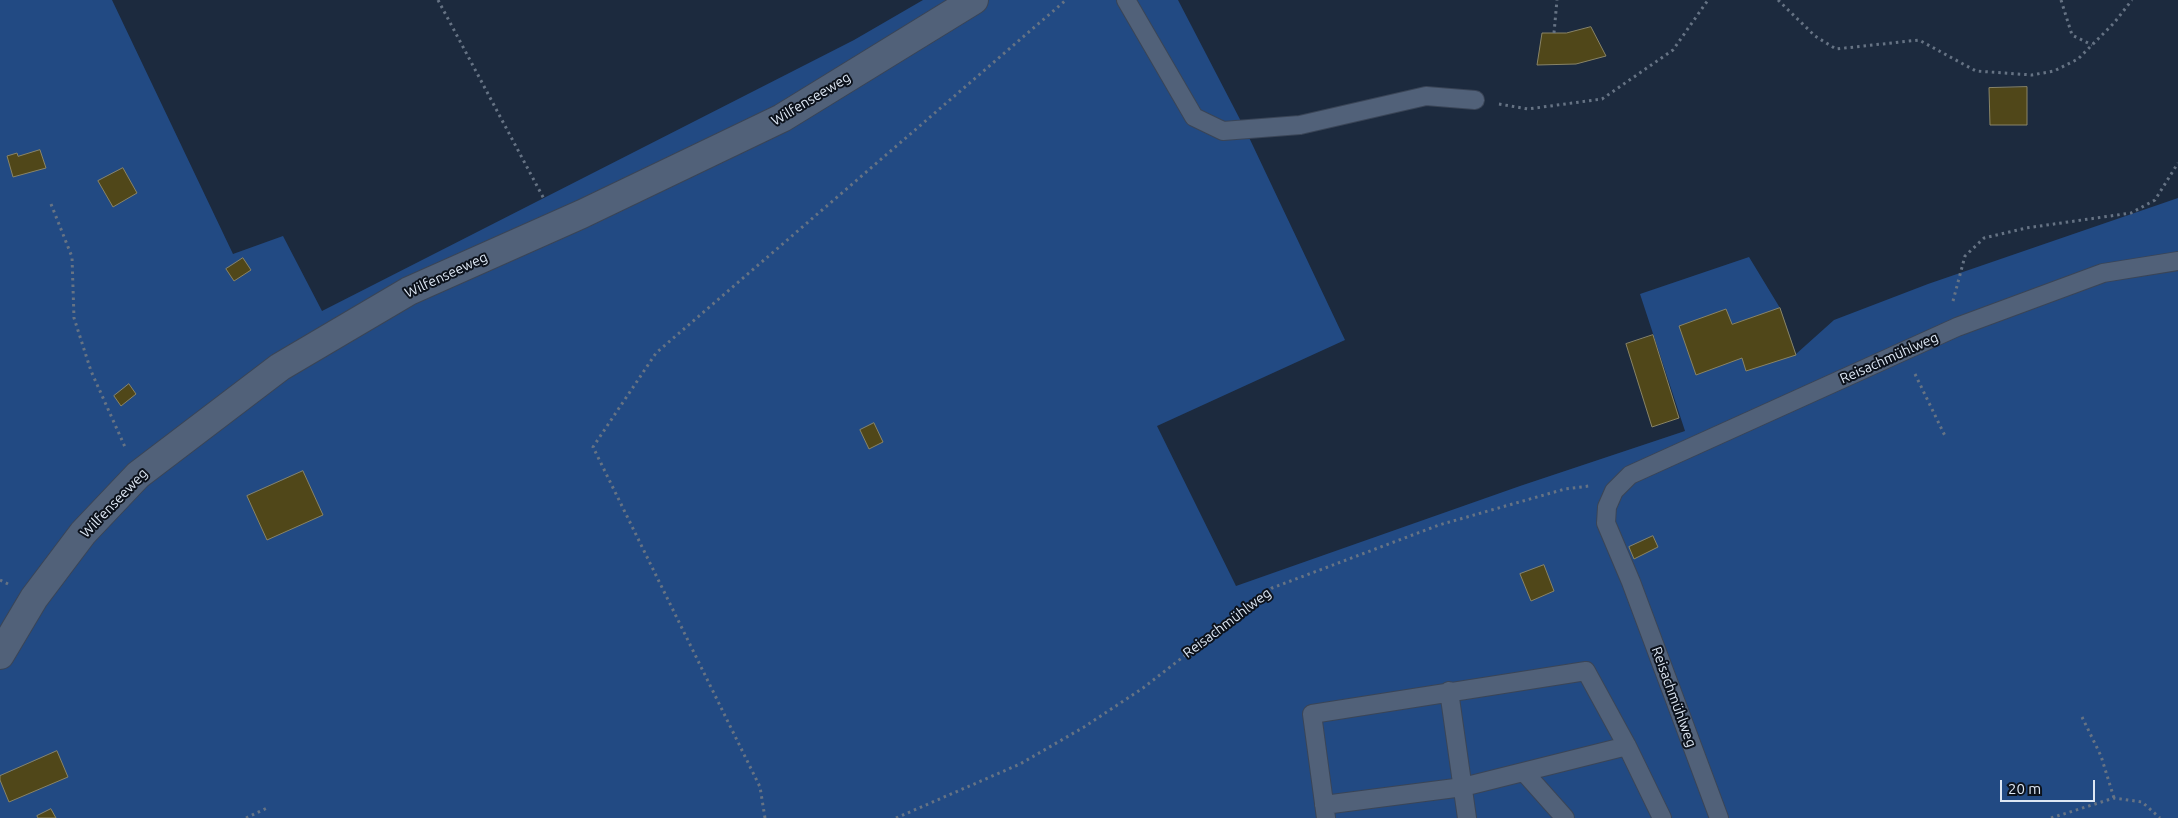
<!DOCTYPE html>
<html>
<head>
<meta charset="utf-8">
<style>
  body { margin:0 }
  #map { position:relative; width:2178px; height:818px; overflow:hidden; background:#1c2a3e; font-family:Ubuntu,sans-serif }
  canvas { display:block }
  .scale { position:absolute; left:2000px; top:780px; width:95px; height:22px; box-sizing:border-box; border:2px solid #dde7f4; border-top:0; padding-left:6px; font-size:15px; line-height:18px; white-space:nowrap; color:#dde7f4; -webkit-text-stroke:4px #0c121c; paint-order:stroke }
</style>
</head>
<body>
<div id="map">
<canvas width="2178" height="818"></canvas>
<div class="scale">20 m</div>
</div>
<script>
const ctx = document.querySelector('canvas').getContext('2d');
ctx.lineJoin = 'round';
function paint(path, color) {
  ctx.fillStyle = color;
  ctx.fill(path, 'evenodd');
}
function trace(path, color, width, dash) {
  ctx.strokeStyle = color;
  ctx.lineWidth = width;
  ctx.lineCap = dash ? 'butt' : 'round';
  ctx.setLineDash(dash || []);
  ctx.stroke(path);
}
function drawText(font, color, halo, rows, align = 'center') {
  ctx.font = font + ' Ubuntu,sans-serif';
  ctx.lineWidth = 4;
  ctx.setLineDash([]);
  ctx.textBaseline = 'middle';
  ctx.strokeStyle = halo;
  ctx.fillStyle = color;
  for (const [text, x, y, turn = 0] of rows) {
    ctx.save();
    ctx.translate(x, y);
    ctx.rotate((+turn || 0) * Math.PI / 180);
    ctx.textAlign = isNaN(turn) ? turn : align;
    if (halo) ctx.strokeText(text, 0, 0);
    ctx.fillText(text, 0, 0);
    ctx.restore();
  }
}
paint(new Path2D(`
  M0 0H112L233 254 283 236 322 311 854 40 923 0H1178L1245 129 1345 340 1157 426 1236 586 1520 486 1685 431 1640 294 1749 257 1780 308 1796 354 1834 320 1928 284 2178 198V818H0Z`), '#224a83');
const building = new Path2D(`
  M1591 27 1606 56 1576 64 1537 65 1542 33H1566Z
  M2027 87V125H1990L1989 88Z
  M40 150 46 168 13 177 7 156 17 153 18 156Z
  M123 168 137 193 113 207 98 181Z
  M243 258 251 270 234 281 226 269Z
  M1780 308 1796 355 1746 371 1742 358 1696 375 1679 326 1726 309 1732 324Z
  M1653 335 1679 418 1652 427 1626 344Z
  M129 384 136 394 121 406 114 396Z
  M874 423 883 442 869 449 860 430Z
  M303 471 323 515 267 540 247 496Z
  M1653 536 1658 547 1634 559 1629 547Z
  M1544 565 1554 591 1531 601 1520 574Z
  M57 751 68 777 9 802 0 780V776Z
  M51 809 56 818H38L37 816Z`);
paint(building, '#504719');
trace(building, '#898466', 1);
const service = new Path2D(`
  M1126 0 1194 117 1223 131 1300 125 1426 96 1475 100
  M1449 691 1467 818
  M1524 772 1565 818
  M1324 805 1463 787 1627 746
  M1326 818 1312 714 1586 671 1627 746 1662 818
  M1719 818 1631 582 1606 523 1607 507 1614 491 1630 475 1957 327 2103 273 2178 261`);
const minor = new Path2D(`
  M0 655 34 598 83 533 138 475 280 367 409 291 582 214 782 118 974 0`);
trace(service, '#3a4557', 20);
trace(minor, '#3a4557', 30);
trace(new Path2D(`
  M438 0 544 199
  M1778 0 1815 36 1836 49 1919 40 1976 71 2032 75 2054 71 2078 59 2114 23 2132 0
  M2061 0 2072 35 2092 45
  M1554 33 1557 0
  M1499 104 1528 109 1602 99 1673 50 1708 0
  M51 204 72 257 74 318 91 371 125 447
  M1953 301 1965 256 1984 238 2026 228 2131 213 2155 200 2178 163
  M1915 374 1946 438
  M0 580 8 584
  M2082 717 2101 756 2114 798
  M246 818 269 807
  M765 818 760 787 593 447 656 353 1066 0
  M896 818 1020 764 1084 727 1143 688 1272 588 1439 525 1565 489 1589 486
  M2051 818 2114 798 2142 802 2160 818`), '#667384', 3, [2.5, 4]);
trace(service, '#516179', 18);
trace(minor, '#516179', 28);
drawText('14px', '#dde7f4', '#0c121c', [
  ["Wilfenseeweg",811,99,-31],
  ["Wilfenseeweg",446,275,-25],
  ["Reisachmühlweg",1889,358,-24],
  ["Wilfenseeweg",114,503,-46],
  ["Reisachmühlweg",1227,623,-37],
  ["Reisachmühlweg",1674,697,70]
]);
</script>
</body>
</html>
